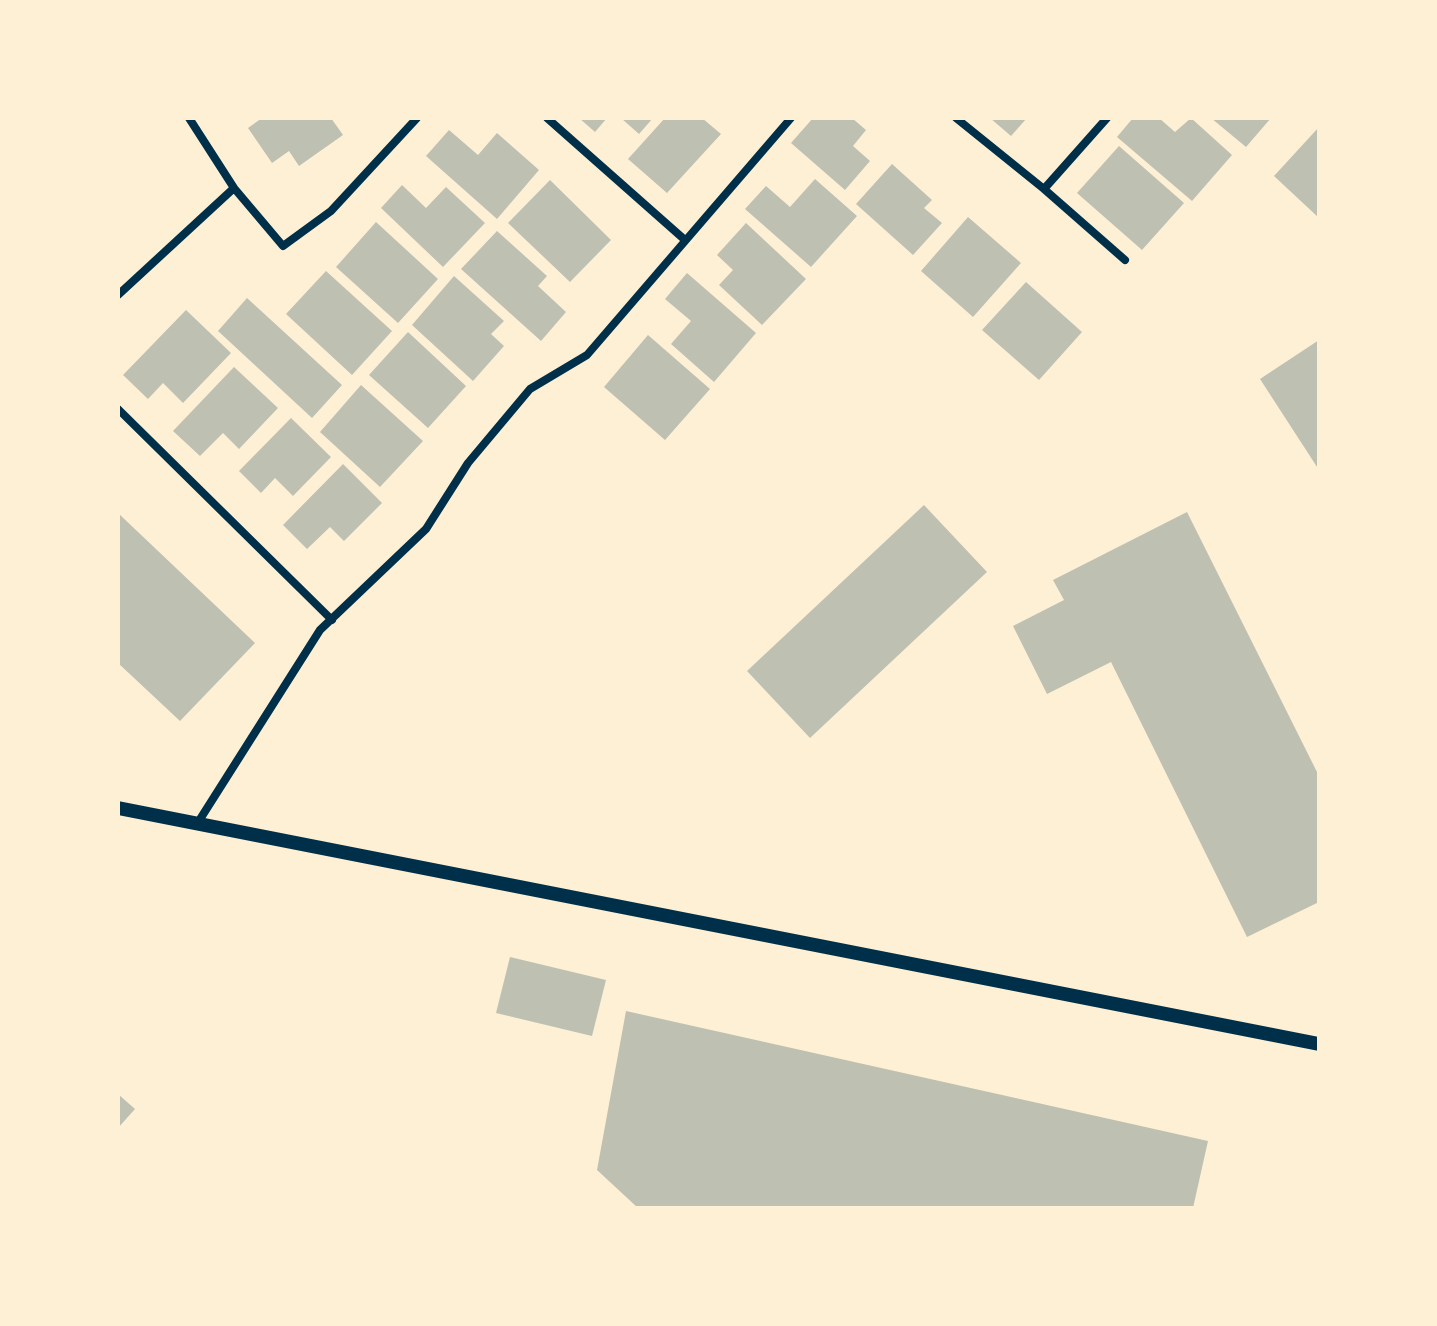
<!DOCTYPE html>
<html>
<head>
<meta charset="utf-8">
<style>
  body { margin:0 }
  #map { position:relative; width:1437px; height:1326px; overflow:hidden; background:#fdf0d5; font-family:"Space Grotesk",sans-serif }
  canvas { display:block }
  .frame { position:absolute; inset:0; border:120px solid #fdf0d5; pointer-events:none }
</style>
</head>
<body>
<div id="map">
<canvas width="1437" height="1326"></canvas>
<div class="frame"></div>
</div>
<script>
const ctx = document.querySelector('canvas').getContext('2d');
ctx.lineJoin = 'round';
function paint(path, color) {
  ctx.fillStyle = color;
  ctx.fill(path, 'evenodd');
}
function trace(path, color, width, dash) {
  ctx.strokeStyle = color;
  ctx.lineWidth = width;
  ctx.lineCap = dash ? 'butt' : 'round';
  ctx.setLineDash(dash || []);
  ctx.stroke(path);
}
paint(new Path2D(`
  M262 118H331L343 135 299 166 289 151 272 163 248 128Z
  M579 118H607L595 132Z
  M621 118H653L639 134Z
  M665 118H702L721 134 667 193 628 159Z
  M813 118H852L866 130 853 146 870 161 845 190 791 143Z
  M990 118H1027L1011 136Z
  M1133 118H1159L1175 132 1191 118 1232 155 1192 201 1117 137Z
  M1211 118H1271L1246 147Z
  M1319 127V218L1274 176Z
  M449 130 478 155 497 133 539 170 497 219 426 156Z
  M1119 146 1184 203 1142 250 1077 193Z
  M892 164 932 200 924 208 942 223 913 255 856 204Z
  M815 179 857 216 811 267 745 209 766 186 790 207Z
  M550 180 611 240 570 282 508 223Z
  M402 185 426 208 446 187 485 223 443 267 381 208Z
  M968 217 1021 263 973 317 921 271Z
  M376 222 438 279 398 323 336 267Z
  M746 223 806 279 762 325 719 285 733 270 717 255Z
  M497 231 547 276 538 286 566 312 541 341 461 269Z
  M326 271 392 331 352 375 286 314Z
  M687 273 756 333 714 382 671 344 691 321 665 299Z
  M454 276 504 321 491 334 504 346 473 381 412 325Z
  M1026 282 1082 332 1039 380 982 330Z
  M247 298 342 385 312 418 218 331Z
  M186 310 231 353 183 403 163 383 148 399 123 375Z
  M408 332 466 386 428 428 369 375Z
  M648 335 710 389 665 440 604 387Z
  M1319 340V470L1260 379Z
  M234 367 278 408 239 449 223 433 200 456 173 431Z
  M361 385 423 441 380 487 320 432Z
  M291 418 331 457 293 496 275 478 261 493 239 471Z
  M343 464 382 503 344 541 330 527 307 549 283 525Z
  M924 505 987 572 810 738 747 671Z
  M1187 512 1319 776V902L1247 937 1111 662 1047 694 1013 626 1064 600 1053 580Z
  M118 513 255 643 180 721 118 663Z
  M510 957 606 980 592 1036 496 1013Z
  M626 1011 1208 1141 1193 1208H638L597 1170Z
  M118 1094 135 1109 118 1128Z`), '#bec0b2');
trace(new Path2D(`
  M189 118 234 188
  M547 118 685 240
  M956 118 1044 189 1107 118
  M1044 189 1125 260
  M118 295 234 188 283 246 331 211 417 118
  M118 409 332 620
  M197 824 320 630 426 529 468 463 530 389 587 355 791 118`), '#003049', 8);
trace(new Path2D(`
  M118 808 1319 1044`), '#003049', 14);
</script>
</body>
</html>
